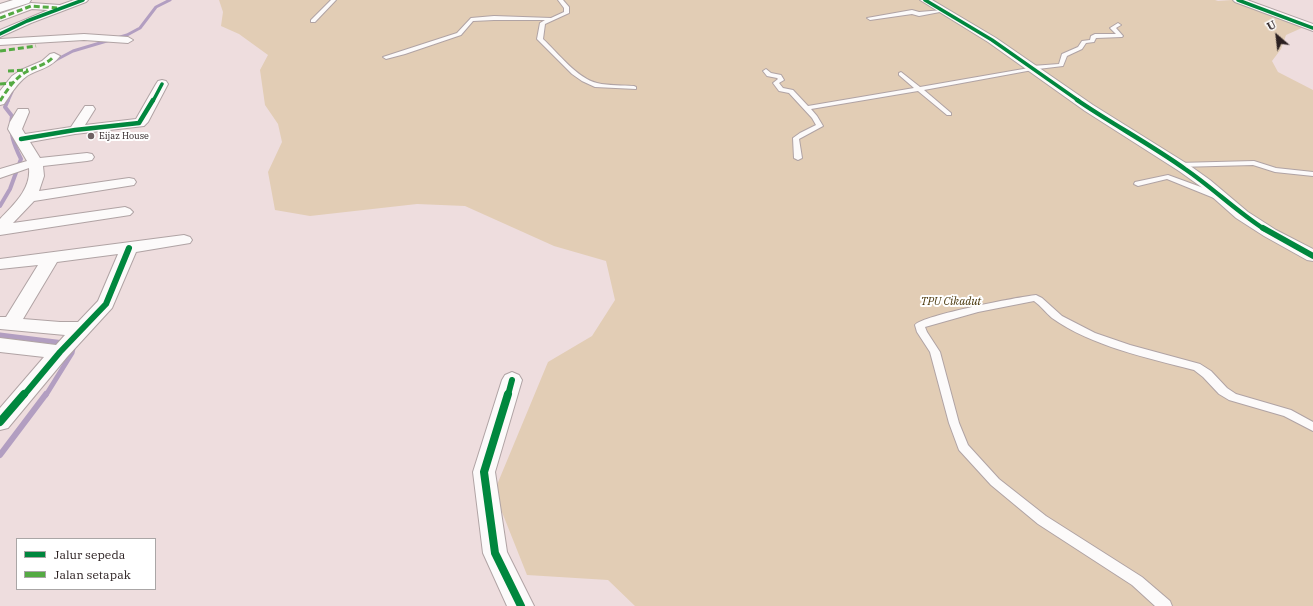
<!DOCTYPE html>
<html>
<head>
<meta charset="utf-8">
<style>
  body { margin:0 }
  #map { position:relative; width:1313px; height:606px; overflow:hidden; background:#eeddde; font-family:"IBM Plex Serif",serif }
  canvas { display:block }
  .legend { position:absolute; left:16px; top:538px; width:140px; height:52px; box-sizing:border-box; background:#fff; border:1px solid #aaa6a6; margin:0; padding:5px 7px; list-style:none; font-size:12px; color:#2b2021 }
  .legend li { display:flex; align-items:center; gap:8px; height:20px }
  .legend b { width:20px; border:1px solid #aaa6a6 }
  .north { position:absolute; left:1257px; top:16px; width:40px; height:40px; -webkit-text-stroke:3px #fff; paint-order:stroke; rotate:332deg; font-size:11px; font-weight:700; line-height:16px; text-align:center; color:#2b2021 }
  .north::after { content:''; display:block; margin:auto; width:14px; height:18px; background:#2b2021; clip-path:polygon(50% 0,100% 100%,50% 72%,0 100%) }
</style>
</head>
<body>
<div id="map">
<canvas width="1313" height="606"></canvas>
<ul class="legend">
<li><b style="height:5px;background:#00873e"></b>Jalur sepeda</li>
<li><b style="height:5px;background:#54aa43"></b>Jalan setapak</li>
</ul>
<div class="north">U</div>
</div>
<script>
const ctx = document.querySelector('canvas').getContext('2d');
ctx.lineJoin = 'round';
function paint(path, color) {
  ctx.fillStyle = color;
  ctx.fill(path, 'evenodd');
}
function trace(path, color, width, dash) {
  ctx.strokeStyle = color;
  ctx.lineWidth = width;
  ctx.lineCap = dash ? 'butt' : 'round';
  ctx.setLineDash(dash || []);
  ctx.stroke(path);
}
function drawText(font, color, halo, rows, align = 'center') {
  ctx.font = font + ' "IBM Plex Serif",serif';
  ctx.lineWidth = 4;
  ctx.setLineDash([]);
  ctx.textBaseline = 'middle';
  ctx.strokeStyle = halo;
  ctx.fillStyle = color;
  for (const [text, x, y, turn = 0] of rows) {
    ctx.save();
    ctx.translate(x, y);
    ctx.rotate((+turn || 0) * Math.PI / 180);
    ctx.textAlign = isNaN(turn) ? turn : align;
    if (halo) ctx.strokeText(text, 0, 0);
    ctx.fillText(text, 0, 0);
    ctx.restore();
  }
}
paint(new Path2D(`
  M219 0H1215L1218 1 1232 0 1304 27 1286 35 1281 49 1272 61 1278 72 1313 90V606H635L608 580 527 575 494 492 548 362 592 336 615 300 606 261 554 246 465 206 417 204 310 216 275 210 268 172 282 142 278 124 265 105 260 70 268 55 239 34 221 26 223 12Z`), '#e2cdb5');
trace(new Path2D(`
  M54 61 73 51 127 35 140 28 156 7 170 0
  M8 101 12 92`), '#b29ec1', 3);
trace(new Path2D(`
  M0 206 10 189 21 159C14 145 9 132 12 116L5 107 8 100`), '#b29ec1', 4);
trace(new Path2D(`
  M0 335 64 343
  M46 395 72 353 74 344`), '#b29ec1', 5);
trace(new Path2D(`
  M0 455 46 394`), '#b29ec1', 6);
const service = new Path2D(`
  M331 0H336L315 22H311V20Z
  M558 0H563L569 7V13L545 24 543 39C557 52 578 79 597 83 609 86 622 85 634 86L636 87V89L595 87 582 81 572 74 537 39 540 23 545 20H494L473 21 461 35 405 54 386 59 383 57 457 33 471 18 494 16 551 18 564 12V8Z
  M912 10 919 12 943 10 945 11 919 16 912 14 870 20 867 18Z
  M1118 23 1121 25 1116 28 1123 36 1122 37 1096 38 1094 42 1086 43 1082 49 1067 56 1063 66 1038 69 924 90 951 113V115H947L918 91 811 109 817 116 823 126 799 139 802 158 798 160 794 158 793 138 800 133 816 125 812 118 789 93 779 91 773 83 778 79 777 78 767 76 763 71 766 69 771 73 781 75 784 80 779 83 783 88 793 90 808 106 914 88 899 75V73L901 72 920 87 1029 68 1032 66 1059 64 1062 54 1078 47 1082 41 1090 40 1091 36 1095 34H1116L1110 28Z
  M1254 161 1276 168 1313 172V176L1275 172 1253 165 1178 167 1174 165 1178 163Z
  M1168 175 1220 194 1221 196 1220 198H1214L1167 179 1138 186 1134 184 1135 182Z
  M1036 295 1042 298 1062 316 1095 333 1130 345 1200 364 1211 371 1227 388 1236 394 1291 410 1313 422V431L1284 416 1229 400 1219 394 1203 377 1194 370C1148 358 1091 346 1052 318 1046 313 1041 306 1034 301L978 312 925 327 927 332 940 352 959 423 968 445 999 479 1046 516 1142 577 1170 601 1172 606H1155L1132 585 1038 524 991 485 959 450 949 423 930 352 917 332 915 325C923 315 1019 297 1036 295Z`);
const minor = new Path2D(`
  M74 0H88L86 2 31 23 0 37V30L48 10 32 9 0 21V14L31 3 60 5Z
  M920 0H932L996 38 1093 105 1189 165 1210 180 1248 212 1276 230 1313 249V261L1307 260 1264 236 1236 218 1200 186 1179 171 1085 111 988 42Z
  M1233 0H1247L1313 24V31L1235 2Z
  M84 34 128 37 133 40 128 43 84 40 0 45V39Z
  M54 53 60 56C51 68 39 69 27 76 17 83 11 94 4 104L0 105V91L12 76 21 70 42 61 50 54Z
  M162 80 166 81 168 84 148 122 144 126 75 134 30 142 40 158 87 153 92 154 94 157 92 160 87 161 43 166 44 176 39 191 129 178 134 179 136 182 134 185 34 201 13 223 125 207 130 209 133 212 130 215 0 235V219C13 205 31 190 29 168L0 178V169L27 161 8 129 10 122 18 109H28L29 112 22 129 25 134 71 127 85 106H93L95 109 85 125 136 119 156 84 158 81Z
  M184 235 190 237 192 240 190 243 136 252 112 308 67 357 8 428 0 430V408L44 357 0 352V338L56 345 65 335 0 329V317H6L38 265 0 269V259ZM118 254 98 301 78 322H60L23 319 57 262Z
  M512 372 519 375 522 380 495 472 507 552 534 606H507L483 553 473 472 502 380 505 375Z`);
const tertiary = new Path2D(`
  M13 0H31L29 3 0 12V4Z`);
trace(service, '#b0a3a4', 2);
trace(minor, '#b0a3a4', 2);
trace(tertiary, '#b0a3a4', 2);
paint(service, '#fcfafa');
paint(minor, '#fcfafa');
paint(tertiary, '#fcfafa');
trace(new Path2D(`
  M0 18 31 6 57 8
  M0 51 36 46
  M8 71 28 70
  M0 84 12 83
  M0 101C7 90 15 78 26 72 36 66 47 65 54 56`), '#54aa43', 3, [6, 3]);
trace(new Path2D(`
  M925 0 992 40 1079 101
  M1238 0 1313 28
  M0 34 27 21 83 0
  M153 101 162 84`), '#00873e', 3.5);
trace(new Path2D(`
  M1077 100C1112 124 1150 144 1185 169 1213 188 1236 211 1264 229
  M21 139 75 130 139 123 153 100`), '#00873e', 4.5);
trace(new Path2D(`
  M1263 228 1313 256
  M24 395 60 352 106 304 129 248
  M508 395 512 380`), '#00873e', 6);
trace(new Path2D(`
  M508 394 484 472 495 553 521 606
  M0 422 24 394`), '#00873e', 8);
for (const [x, y, r, color] of [
  [91,136,4,"#6f6263"]
]) {
  const dot = new Path2D();
  dot.arc(x, y, r, 0, 2 * Math.PI);
  ctx.fillStyle = color;
  ctx.fill(dot);
  trace(dot, '#fff', 1.5);
}
drawText('9px', '#2b2021', '#fff', [
  ["Eijaz House",99,136]
], 'left');
drawText('italic 11px', '#463306', '#fff', [
  ["TPU Cikadut",951,302]
]);
</script>
</body>
</html>
